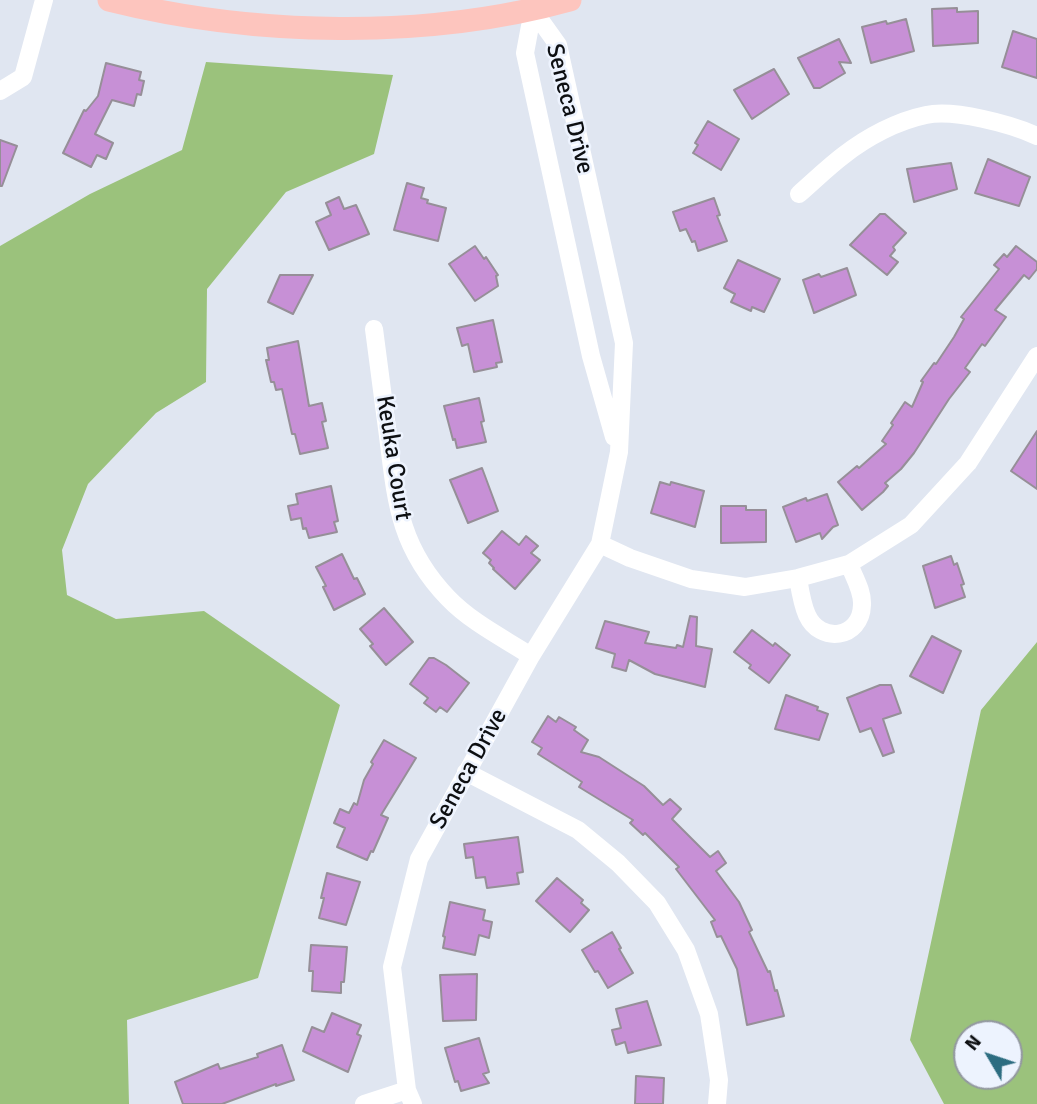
<!DOCTYPE html>
<html>
<head>
<meta charset="utf-8">
<style>
  body { margin:0 }
  #map { position:relative; width:1037px; height:1104px; overflow:hidden; background:#e0e6f1; font-family:Signika,sans-serif }
  canvas { display:block }
  .north { position:absolute; left:953px; top:1020px; width:70px; height:70px; box-sizing:border-box; background:#edf3fe; border:2px solid #9398a0; border-radius:50%; rotate:309deg; font-size:19px; font-weight:700; line-height:28px; text-align:center; color:#0d0f12 }
  .north::after { content:''; display:block; margin:auto; width:24px; height:32px; background:#2d6d81; clip-path:polygon(50% 0,100% 100%,50% 72%,0 100%) }
</style>
</head>
<body>
<div id="map">
<canvas width="1037" height="1104"></canvas>
<div class="north">N</div>
</div>
<script>
const ctx = document.querySelector('canvas').getContext('2d');
ctx.lineJoin = 'round';
function paint(path, color) {
  ctx.fillStyle = color;
  ctx.fill(path, 'evenodd');
}
function trace(path, color, width, dash) {
  ctx.strokeStyle = color;
  ctx.lineWidth = width;
  ctx.lineCap = dash ? 'butt' : 'round';
  ctx.setLineDash(dash || []);
  ctx.stroke(path);
}
function drawText(font, color, halo, rows, align = 'center') {
  ctx.font = font + ' Signika,sans-serif';
  ctx.lineWidth = 5;
  ctx.setLineDash([]);
  ctx.textBaseline = 'middle';
  ctx.strokeStyle = halo;
  ctx.fillStyle = color;
  for (const [text, x, y, turn = 0] of rows) {
    ctx.save();
    ctx.translate(x, y);
    ctx.rotate((+turn || 0) * Math.PI / 180);
    ctx.textAlign = isNaN(turn) ? turn : align;
    if (halo) ctx.strokeText(text, 0, 0);
    ctx.fillText(text, 0, 0);
    ctx.restore();
  }
}
paint(new Path2D(`
  M206 62 393 75 374 154 286 192 207 289 206 382 156 413 88 484 62 550 67 595 116 619 204 611 340 705 258 978 127 1020 129 1104H0V246L90 194 182 150Z
  M1037 642V1104H944L910 1040 981 710ZM967 1034H1009V1076H967Z`), '#9bc27c');
const building = new Path2D(`
  M957 8V12L978 11V43L933 46 932 9Z
  M906 19 914 51 871 63 862 27 886 21 887 24Z
  M1013 31 1037 39V78L1002 67Z
  M839 39 851 63 839 62 845 73 820 88H814L798 58Z
  M106 63 141 72 139 80 144 81 141 95 137 94 134 106 112 100 95 134 113 143 106 159 97 155 91 167 63 153 84 110 86 111 98 96Z
  M774 69 789 94 752 119 734 90Z
  M708 121 739 139 721 170 693 153 698 145 695 143Z
  M0 140 17 146 2 186H0Z
  M988 159 1030 177 1019 206 975 193Z
  M951 163 957 189 914 202 907 169Z
  M407 183 424 188 421 198 428 200 427 203 446 208 438 241 394 230Z
  M339 197 344 209 356 205 369 234 329 250 316 222 331 215 326 203Z
  M714 198 720 215 717 216 727 241 698 251 695 241 692 242 686 229 680 231 673 212Z
  M880 214H885L906 233 893 247 895 250 890 256 898 262 887 275 850 245Z
  M475 246 484 259 486 257 498 275 496 276 498 286 475 301 449 264Z
  M1016 246 1037 262V269L1029 279 1024 275 995 310 1006 317 985 346 982 344 965 368 970 372 949 399 914 453 901 469 885 483 888 486 883 492 862 510 838 482 857 466 859 468 886 444 882 441 893 425 891 423 905 402 912 407 923 382 921 381 934 363 936 364 954 337 964 319 961 317 999 269 994 265 1004 254 1007 257Z
  M738 260 780 279 764 312 752 307 751 311 731 302 735 294 724 288Z
  M847 268 856 295 814 313 803 280 819 274 821 277Z
  M280 275H313L293 314 268 302Z
  M493 320 502 362 496 363 497 367 474 372 468 344 462 346 457 328Z
  M298 341 309 406 322 403 326 421 322 422 328 448 300 454 295 434H292L282 389 276 390 274 382H271L266 360H269L267 348Z
  M479 398 484 421 481 422 486 442 457 448 455 439 453 440 444 406Z
  M1037 431V489L1011 471Z
  M482 468 498 511 468 523 450 480Z
  M660 482 670 485 671 482 704 491 695 527 651 513Z
  M331 486 338 521 334 522 337 532 309 538 306 528 303 529 301 518 291 520 288 506 298 504 296 494Z
  M827 494 838 525 833 527 822 539 820 533 796 542 783 507 806 498 807 501Z
  M721 506H746V510H766V542L721 543Z
  M502 531 519 545 526 536 538 546 531 553 540 560 515 589 493 569 494 568 489 563 491 560 483 553Z
  M342 554 354 579 357 578 365 594 334 610 323 587 326 586 316 567Z
  M951 556 954 565 957 563 964 584 961 585 965 597 935 608 923 566Z
  M384 608 413 642 386 665 370 646 373 644 360 629Z
  M690 616 697 617 696 646 712 649 705 687 655 674 629 660 626 671 612 667 615 654 596 648 605 621 649 632 645 643 676 648 677 645 683 647Z
  M752 630 773 646 775 643 790 655 769 683 749 668 751 665 734 652Z
  M932 636 961 651 943 693 910 676Z
  M429 658H434L446 665 469 683 447 712 440 707 436 712 424 703 428 698 410 684Z
  M880 685H891L901 713 883 719 894 752 883 756 871 728 860 732 847 698Z
  M786 695 818 707 817 710 828 714 819 740 775 729Z
  M548 716 556 722 559 717 576 727 574 730 588 740 581 752 599 757 644 786 663 805 670 799 681 809 672 819 710 857 718 851 726 863 716 871 739 902 752 930 749 932 768 972 770 971 775 991 777 990 784 1016 747 1025 737 969 721 936 717 937 711 922 715 920 676 869 679 867 645 833 643 835 630 823 633 820 579 787 582 782 538 754 542 748 532 742Z
  M384 740 416 758 381 815 388 818 373 852 371 851 367 860 337 847 345 828 334 823 340 809 349 813 354 803 357 805 364 780 373 764 371 762Z
  M518 837 523 872 517 873 519 884 487 888 485 877 476 878 473 857 466 858 464 844Z
  M327 873 360 882 346 925 319 918 324 898H321Z
  M557 878 583 900 581 903 589 910 570 932 536 901Z
  M450 902 485 910 483 920 492 922 489 938 479 935 475 955 443 948 445 937 443 936Z
  M612 932 621 948 619 949 633 973 608 988 598 971 595 972 582 950Z
  M311 945 347 947 344 982H341V993L312 991 313 971H309Z
  M477 974 476 1020 443 1021 440 975Z
  M647 1001 661 1045 628 1053 625 1042 616 1045 612 1030 621 1028 616 1009Z
  M332 1013 361 1025 357 1034 361 1036 348 1072 303 1051 312 1027 324 1032Z
  M479 1038 489 1072 483 1074 489 1083 461 1091 458 1081 455 1082 445 1048Z
  M282 1045 294 1080 276 1086V1084L222 1104H183L175 1082 218 1064 220 1069 258 1057 257 1054Z
  M636 1076 664 1078 663 1104H635Z`);
paint(building, '#c790d6');
trace(building, '#968f98', 2);
trace(new Path2D(`
  M532 3 533 10 525 53 591 356 614 437
  M0 91 23 77 44 0
  M799 194C814 181 828 167 844 155 867 137 897 121 926 115 954 109 1011 124 1037 136
  M374 329C379 365 383 400 388 436 396 501 399 547 448 598 471 622 503 638 531 656
  M600 544 630 558 691 579 745 587 798 578 849 564 911 525 968 463 1037 356
  M798 578C800 590 802 604 807 615 820 644 861 639 862 605 863 591 854 577 849 564
  M466 772 578 830 618 863 657 903 686 950 709 1014 719 1080 717 1104
  M364 1104 407 1090
  M413 1104 407 1090 392 967 419 859 531 656 600 544 619 452 624 343 558 45 533 10`), '#fff', 18);
trace(new Path2D(`
  M109 0C253 36 426 40 570 0`), '#fdc5be', 23);
drawText('24px', '#0d0f12', '#edf3fe', [
  ["Seneca Drive",569,109,76],
  ["Keuka Court",393,458,81],
  ["Seneca Drive",469,769,-61]
]);
</script>
</body>
</html>
